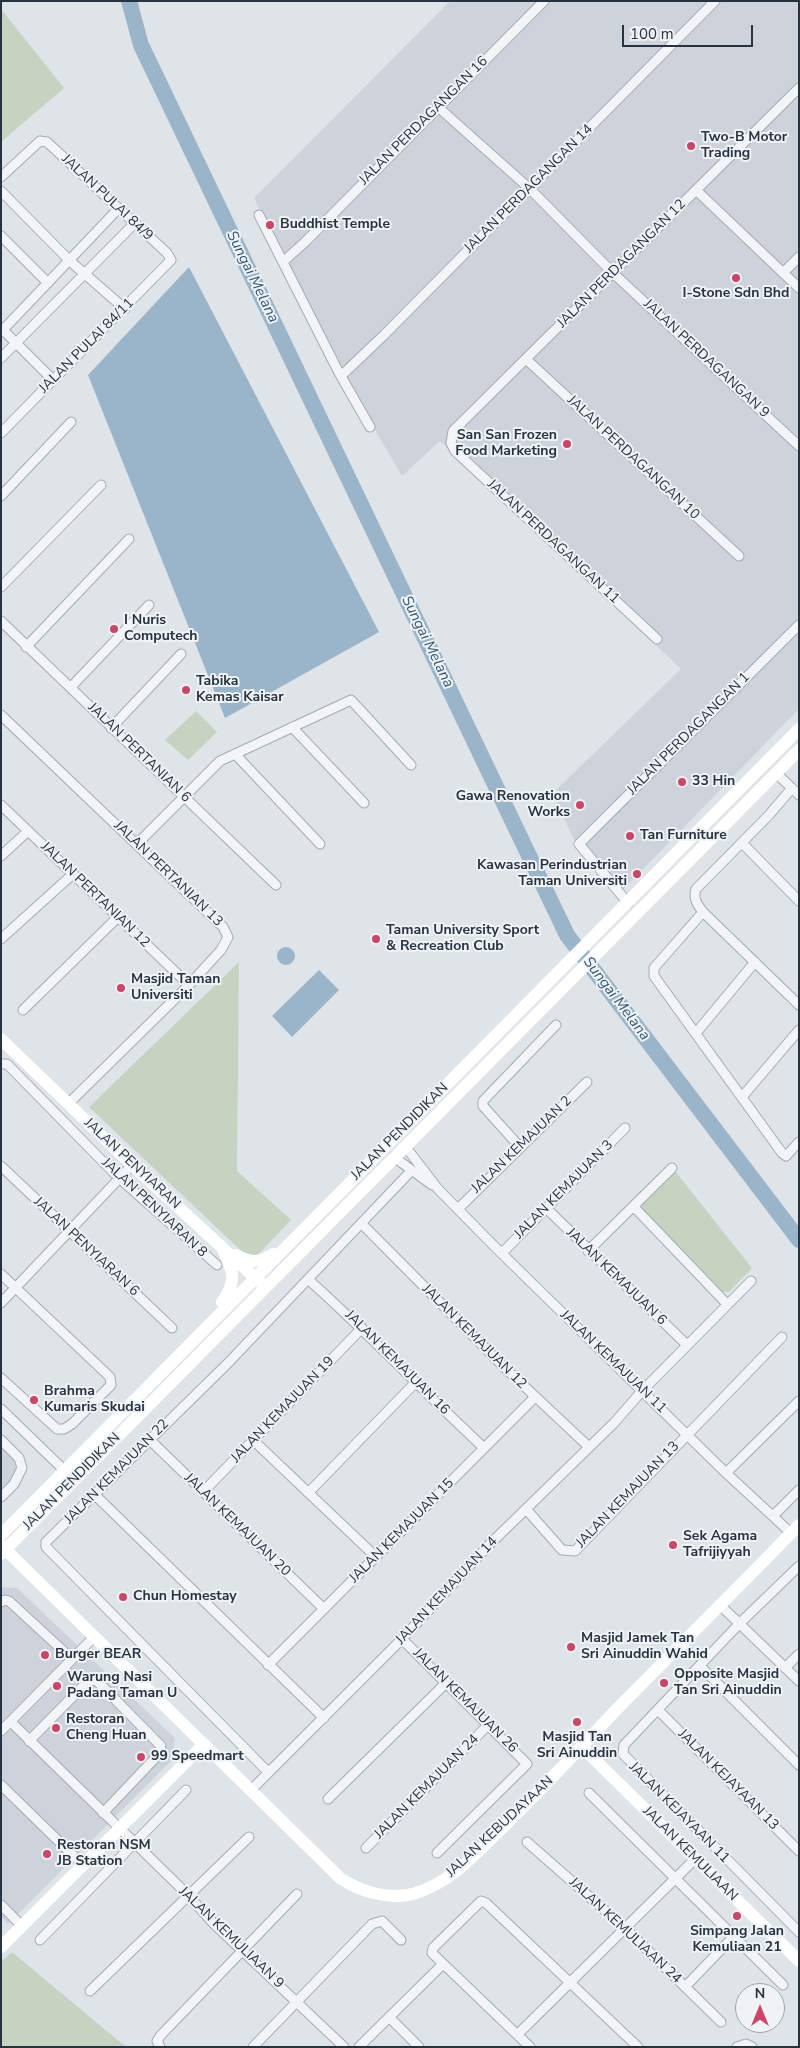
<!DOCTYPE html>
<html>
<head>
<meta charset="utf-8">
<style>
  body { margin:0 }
  #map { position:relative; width:800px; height:2048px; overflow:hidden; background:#dfe4e9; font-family:"Nunito Sans",sans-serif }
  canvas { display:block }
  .frame { position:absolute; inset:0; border:2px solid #283340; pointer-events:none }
  .north { position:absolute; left:735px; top:1983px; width:50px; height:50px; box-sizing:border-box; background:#eff3f6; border:1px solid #9fa6ad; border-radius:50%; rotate:0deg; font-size:14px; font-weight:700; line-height:20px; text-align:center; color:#283340 }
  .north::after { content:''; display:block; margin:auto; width:18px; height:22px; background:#ce4467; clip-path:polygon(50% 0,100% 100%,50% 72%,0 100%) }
  .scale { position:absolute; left:622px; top:25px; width:131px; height:22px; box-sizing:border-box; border:2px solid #283340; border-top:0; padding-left:6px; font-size:15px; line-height:18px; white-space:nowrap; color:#283340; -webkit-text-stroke:4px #eff3f6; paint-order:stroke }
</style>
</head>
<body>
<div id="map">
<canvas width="800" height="2048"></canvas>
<div class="frame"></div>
<div class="north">N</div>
<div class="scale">100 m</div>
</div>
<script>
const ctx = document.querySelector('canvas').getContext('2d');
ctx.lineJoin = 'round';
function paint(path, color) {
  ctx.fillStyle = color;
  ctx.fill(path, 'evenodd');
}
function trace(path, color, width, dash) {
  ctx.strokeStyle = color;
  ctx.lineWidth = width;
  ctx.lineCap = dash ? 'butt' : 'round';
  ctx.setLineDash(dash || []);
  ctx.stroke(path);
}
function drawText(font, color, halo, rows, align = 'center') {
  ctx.font = font + ' "Nunito Sans",sans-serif';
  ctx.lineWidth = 4;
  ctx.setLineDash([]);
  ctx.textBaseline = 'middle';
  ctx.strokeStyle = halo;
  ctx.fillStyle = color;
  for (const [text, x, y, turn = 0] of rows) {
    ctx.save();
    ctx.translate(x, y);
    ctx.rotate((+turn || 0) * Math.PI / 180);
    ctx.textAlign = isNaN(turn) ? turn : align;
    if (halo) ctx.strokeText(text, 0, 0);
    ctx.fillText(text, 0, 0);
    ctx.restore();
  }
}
paint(new Path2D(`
  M450 1H799V709L617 896 576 844 556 801 557 789 681 669 440 441 402 476 341 372 254 198Z
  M1 1436 22 1457 17 1486 1 1502Z
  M1 1587 17 1588 175 1738 172 1760 8 1924 1 1917Z`), '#ced3db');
paint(new Path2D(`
  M1 9 64 88 1 142Z
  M196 711 217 732 188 760 165 740Z
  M239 962 237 1171 291 1220 252 1261 89 1107Z
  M675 1171 752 1268 729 1292H723L642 1209V1203Z
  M12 1952 126 2047H1V1962Z`), '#c7d3c1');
paint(new Path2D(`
  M189 267 379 632 225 718 88 375Z
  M277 956a9 9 0 1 1 18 0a9 9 0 1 1-18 0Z
  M319 970 339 990 292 1037 272 1016Z`), '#9ab5c9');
trace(new Path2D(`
  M129 1 141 45 567 935 799 1240`), '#9ab5c9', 16);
const street = new Path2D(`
  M438 107 530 189 613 273 799 446
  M1 177 40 141 47 142 167 253 171 260 1 433
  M696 190 799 288
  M1 191 70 261 125 309
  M259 215 338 371 370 427
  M1 236 48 283
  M284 261 305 242 544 1
  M783 273 799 257
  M1 328 53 380
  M1 332 118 209
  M1 358 134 224
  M526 359 739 556
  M341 376 384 335 715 1
  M1 496 71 422
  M1 587 101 485
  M1 621 276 885
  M657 639 455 451 451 443 453 431 799 88
  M26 647 129 539
  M71 687 149 605
  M1 715 223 927 228 937 221 950 189 985 68 1104
  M292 727 364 803
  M111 728 181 654
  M235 754 320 844
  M776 773 799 795
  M792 788 769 815 696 889C693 899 697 904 703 912L799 1005
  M1 805 189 985
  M742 843 799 901
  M137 844 220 761 351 700 411 765
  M1 856 28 831
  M628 903 579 844 799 625
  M703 912 654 968V976L782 1153 786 1156 799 1142
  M1 939 73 874
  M23 1010 118 917
  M696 1033 755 962
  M1 1064H7L119 1178 217 1265
  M742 1097 799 1030
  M405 1146 438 1189 494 1246 726 1473 791 1533
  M519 1146 483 1106V1101L556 1025
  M394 1157 432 1185
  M1 1166 172 1328
  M634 1207 727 1304
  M546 1208 687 1345
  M458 1209 587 1082
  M362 1224 506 1369 589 1447
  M588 1251 672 1168
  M503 1252 625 1128
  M1 1274 110 1377 111 1385 72 1424 64 1429H57L1 1378
  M309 1280C369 1334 425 1393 484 1448
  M1 1303 132 1165
  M1 1409 64 1470
  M1 1440 19 1458 22 1468 14 1484 1 1497
  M150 1440 324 1609
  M254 1441 376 1557
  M726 1473 799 1401
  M203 1492 362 1328
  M309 1492 415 1383
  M95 1495 324 1718
  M526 1509 562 1550 575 1551 782 1337
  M773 1516 799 1490
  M799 1566 740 1623 624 1745 623 1754 799 1932
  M1 1602 5 1600 9 1601 72 1659
  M720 1605 799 1681
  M402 1639 527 1764 437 1853
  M268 1665 535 1397
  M700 1666 799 1765
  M785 1668 799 1654
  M658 1710 799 1851
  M11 1722 187 1894 214 1924 344 2047
  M1 1731 94 1637
  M29 1741 89 1680 97 1681 161 1746 159 1754 103 1813
  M268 1772 46 1547V1542L228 1363 411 1171
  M1 1785 83 1865
  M251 1790 402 1639 489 1545 614 1423 642 1391 751 1281
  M589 1793 783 1985
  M328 1799 447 1682
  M527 1842 626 1929 721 2022
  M366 1848 488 1725
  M1 1905 22 1926
  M40 1940 186 1790
  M685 1987 734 1936
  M90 1991 249 1837
  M389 2017 419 2047
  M518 2034 695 1859
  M160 2047 157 2041 161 2035 297 1894
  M253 2047 372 1924 382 1921 401 1940
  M359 2047 442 1965
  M530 2047 432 1953 433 1948 481 1901 486 1903 638 2047
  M737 2047 746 2044 752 2047`);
trace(street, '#a4abb3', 11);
trace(street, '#f2f4f7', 9);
trace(new Path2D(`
  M1 1039 132 1165 261 1283
  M236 1255C250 1263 260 1263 273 1254
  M222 1302C237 1281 234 1273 223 1250
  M1 1535 799 729
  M1 1545 340 1878C361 1892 390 1901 416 1893 448 1883 471 1859 494 1836 537 1795 577 1751 618 1708 678 1647 739 1587 799 1525
  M1 1554 799 750
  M582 1747 799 1961
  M1 1947 204 1744`), '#fff', 12);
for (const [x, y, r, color] of [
  [691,146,5,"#ce4467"],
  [270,225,5,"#ce4467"],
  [736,278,5,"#ce4467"],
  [567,444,5,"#ce4467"],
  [114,629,5,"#ce4467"],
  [186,690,5,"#ce4467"],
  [682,782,5,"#ce4467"],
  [580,805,5,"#ce4467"],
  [630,836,5,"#ce4467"],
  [637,874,5,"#ce4467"],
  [376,939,5,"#ce4467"],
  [121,988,5,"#ce4467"],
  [34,1400,5,"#ce4467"],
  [673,1545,5,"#ce4467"],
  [123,1597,5,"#ce4467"],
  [571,1647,5,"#ce4467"],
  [45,1655,5,"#ce4467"],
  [664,1683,5,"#ce4467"],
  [57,1686,5,"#ce4467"],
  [577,1722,5,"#ce4467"],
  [56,1728,5,"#ce4467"],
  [141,1757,5,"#ce4467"],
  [47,1854,5,"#ce4467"],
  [737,1916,5,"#ce4467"]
]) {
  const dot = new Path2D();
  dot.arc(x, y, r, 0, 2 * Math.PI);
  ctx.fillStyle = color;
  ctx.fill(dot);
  trace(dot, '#eff3f6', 2);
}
drawText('14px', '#283340', '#eff3f6', [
  ["JALAN PERDAGANGAN 16",424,121,-45],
  ["JALAN PERDAGANGAN 14",529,189,-45],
  ["JALAN PULAI 84/9",107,198,43],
  ["JALAN PERDAGANGAN 12",622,264,-45],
  ["JALAN PULAI 84/11",87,346,-45],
  ["JALAN PERDAGANGAN 9",706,359,43],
  ["JALAN PERDAGANGAN 10",633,458,43],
  ["JALAN PERDAGANGAN 11",553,542,43],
  ["JALAN PERDAGANGAN 1",689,734,-45],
  ["JALAN PERTANIAN 6",139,753,44],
  ["JALAN PERTANIAN 13",168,874,44],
  ["JALAN PERTANIAN 12",95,895,44],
  ["JALAN PENDIDIKAN",400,1132,-45],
  ["JALAN KEMAJUAN 2",522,1145,-44],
  ["JALAN PENYIARAN",132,1164,43],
  ["JALAN KEMAJUAN 3",564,1190,-45],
  ["JALAN PENYIARAN 8",154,1208,43],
  ["JALAN PENYIARAN 6",86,1247,43],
  ["JALAN KEMAJUAN 6",616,1277,44],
  ["JALAN KEMAJUAN 12",474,1337,45],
  ["JALAN KEMAJUAN 11",613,1362,44],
  ["JALAN KEMAJUAN 16",397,1363,45],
  ["JALAN KEMAJUAN 19",283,1410,-46],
  ["JALAN KEMAJUAN 22",117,1472,-45],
  ["JALAN PENDIDIKAN",72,1482,-45],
  ["JALAN KEMAJUAN 13",628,1495,-46],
  ["JALAN KEMAJUAN 20",237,1525,44],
  ["JALAN KEMAJUAN 15",402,1531,-45],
  ["JALAN KEMAJUAN 14",447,1591,-47],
  ["JALAN KEMAJUAN 26",465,1701,45],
  ["JALAN KEJAYAAN 13",728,1780,45],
  ["JALAN KEMAJUAN 24",427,1787,-45],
  ["JALAN KEJAYAAN 11",679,1813,45],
  ["JALAN KEBUDAYAAN",500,1827,-43],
  ["JALAN KEMULIAAN",690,1854,45],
  ["JALAN KEMULIAAN 24",625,1931,43],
  ["JALAN KEMULIAAN 9",231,1938,44]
]);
drawText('bold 14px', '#283340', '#eff3f6', [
  ["Two-B Motor",701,138],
  ["Trading",701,154],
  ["Buddhist Temple",280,225],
  ["I-Stone Sdn Bhd",736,294,"center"],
  ["San San Frozen",557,436,"right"],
  ["Food Marketing",557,452,"right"],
  ["I Nuris",124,621],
  ["Computech",124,637],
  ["Tabika",196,682],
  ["Kemas Kaisar",196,698],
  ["33 Hin",692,782],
  ["Gawa Renovation",570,797,"right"],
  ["Works",570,813,"right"],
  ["Tan Furniture",640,836],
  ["Kawasan Perindustrian",627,866,"right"],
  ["Taman Universiti",627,882,"right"],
  ["Taman University Sport",386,931],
  ["& Recreation Club",386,947],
  ["Masjid Taman",131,980],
  ["Universiti",131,996],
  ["Brahma",44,1392],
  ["Kumaris Skudai",44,1408],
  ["Sek Agama",683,1537],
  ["Tafrijiyyah",683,1553],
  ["Chun Homestay",133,1597],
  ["Masjid Jamek Tan",581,1639],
  ["Sri Ainuddin Wahid",581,1655],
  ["Burger BEAR",55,1655],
  ["Opposite Masjid",674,1675],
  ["Tan Sri Ainuddin",674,1691],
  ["Warung Nasi",67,1678],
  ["Padang Taman U",67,1694],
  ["Restoran",66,1720],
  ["Cheng Huan",66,1736],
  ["Masjid Tan",577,1738,"center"],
  ["Sri Ainuddin",577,1754,"center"],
  ["99 Speedmart",151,1757],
  ["Restoran NSM",57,1846],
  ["JB Station",57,1862],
  ["Simpang Jalan",737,1932,"center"],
  ["Kemuliaan 21",737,1948,"center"]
], 'left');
drawText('italic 15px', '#325674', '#eff3f6', [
  ["Sungai Melana",252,277,64],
  ["Sungai Melana",427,642,64],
  ["Sungai Melana",616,999,53]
]);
</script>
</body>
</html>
